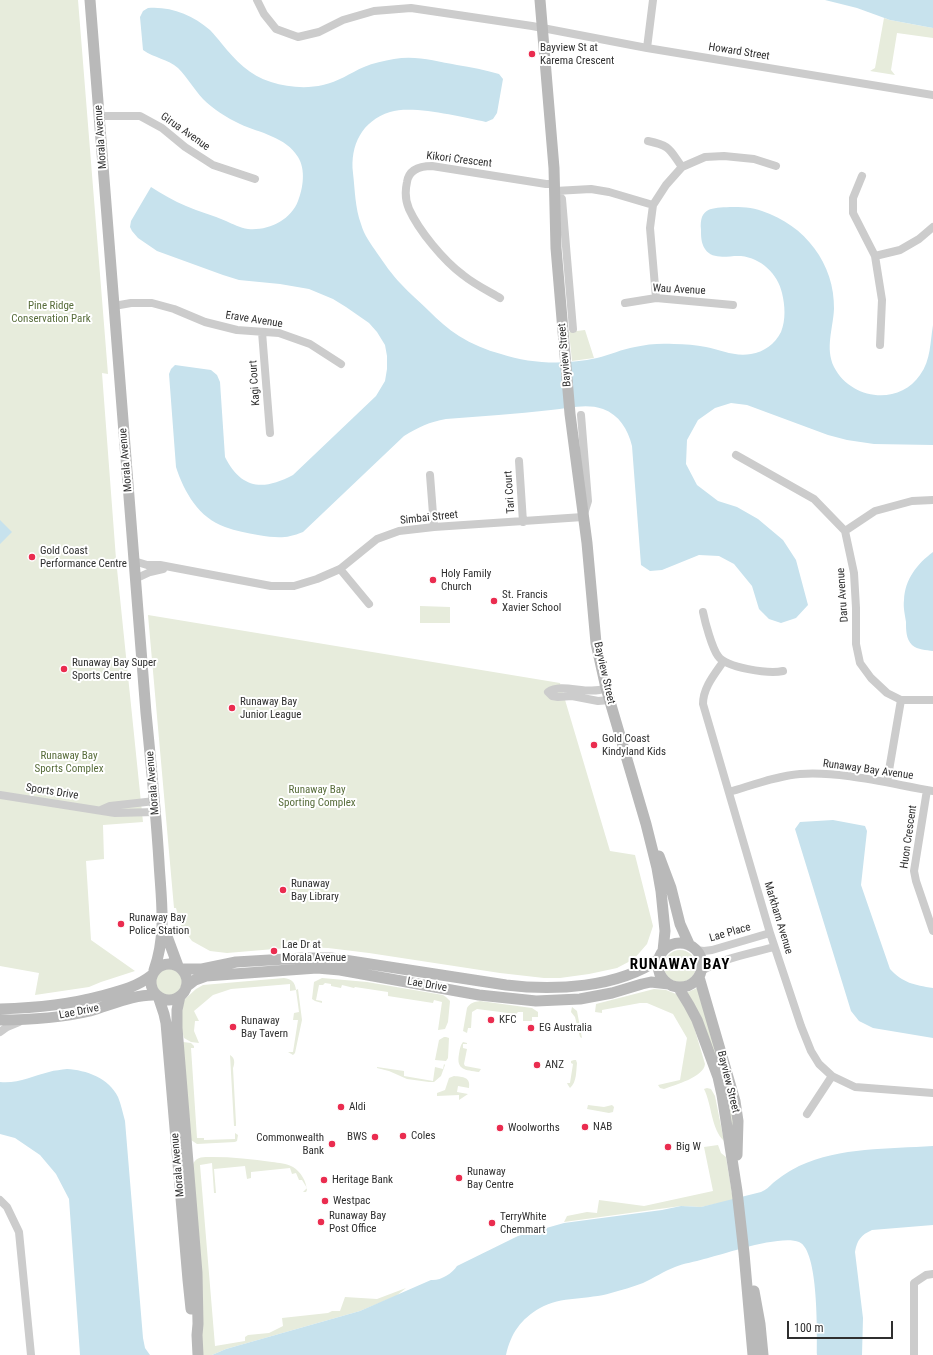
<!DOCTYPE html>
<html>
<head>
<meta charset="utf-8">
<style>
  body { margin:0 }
  #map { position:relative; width:933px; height:1355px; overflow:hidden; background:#fff; font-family:"Roboto Condensed",sans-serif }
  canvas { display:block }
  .scale { position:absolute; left:787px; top:1321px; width:106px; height:18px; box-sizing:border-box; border:2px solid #2f2f2f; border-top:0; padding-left:5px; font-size:12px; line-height:14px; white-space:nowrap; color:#2f2f2f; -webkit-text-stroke:3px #fff; paint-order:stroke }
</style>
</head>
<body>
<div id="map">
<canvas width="933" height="1355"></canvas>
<div class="scale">100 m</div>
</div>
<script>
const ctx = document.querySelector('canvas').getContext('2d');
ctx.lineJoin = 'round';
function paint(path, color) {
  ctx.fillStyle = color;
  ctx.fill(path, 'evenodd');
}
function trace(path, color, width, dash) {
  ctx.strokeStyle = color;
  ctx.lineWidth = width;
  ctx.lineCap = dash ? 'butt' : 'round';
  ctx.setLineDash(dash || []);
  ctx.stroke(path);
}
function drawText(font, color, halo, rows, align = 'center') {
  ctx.font = font + ' "Roboto Condensed",sans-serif';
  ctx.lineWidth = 4;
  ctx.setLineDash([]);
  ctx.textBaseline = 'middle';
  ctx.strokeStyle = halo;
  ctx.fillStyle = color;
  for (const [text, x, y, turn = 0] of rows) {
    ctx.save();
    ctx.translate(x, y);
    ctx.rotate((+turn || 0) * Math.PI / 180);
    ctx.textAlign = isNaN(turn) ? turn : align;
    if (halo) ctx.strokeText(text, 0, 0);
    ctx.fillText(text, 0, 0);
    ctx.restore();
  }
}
paint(new Path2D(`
  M0 0H78L108 374 102 373 116 559 143 822 103 825 104 859 86 861 91 940 135 971 101 982 89 987 35 995 39 973 0 966Z
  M884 18 890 20 933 28V38L897 33 891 70 895 75 870 71 875 68Z
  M585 330 594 358 572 361 569 332Z
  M420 606 450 607V623H420Z
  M148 615 560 683 610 851 635 855 653 926 647 944 634 959 617 968 589 974 560 978H544L500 973 369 953 328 948 298 947 227 953 210 951 192 941 181 926 176 908H174Z
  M664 966a16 16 0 1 1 32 0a16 16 0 1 1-32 0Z
  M156 982a13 13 0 1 1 26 0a13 13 0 1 1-26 0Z
  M284 978C292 979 295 982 296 990L298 989 302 1020 295 1053 293 1055 288 1052H293L298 1020H293L294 1013 299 1012 296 990 290 991V984L231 989 213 995 194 1011 199 1021H195L194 1031 199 1043 191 1042 184 1038 180 1023 184 1000 196 989 203 985Z
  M322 978 367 982 443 995 446 997 450 1001 448 1022 445 1029 438 1030 442 1002 434 1000 433 1003 388 996V992L355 987 354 988 342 985 341 988 331 986V984L325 983 323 985H319L316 1000 322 1001V1003L315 1001 312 999 314 982Z
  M697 988 733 1106 735 1179 728 1109 686 993Z
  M654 989 666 990 676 994 683 1002 689 1010 705 1064C704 1077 675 1085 664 1089L660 1088 658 1085 680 1080 687 1038 673 1014 647 1003H640L602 1010V1013L595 1012 596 1004Z
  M480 1001 532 1008 538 1012V1017H532V1021H523V1012H518L516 1014 477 1009 472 1012 471 1028H468L467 1033 463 1031 467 1008C470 1003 474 1002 480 1001Z
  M572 1007 577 1011 582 1038 580 1037 575 1017 571 1012Z
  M444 1037H446L449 1038 448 1058 446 1061 435 1060 439 1040Z
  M183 1042 191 1043 194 1046V1048H191L197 1138H204V1140L235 1139V1133L238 1135 237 1141 235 1142 197 1144 191 1140Z
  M463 1042 467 1043V1044H463V1048L467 1049 464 1064 465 1066 481 1069 479 1072C465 1070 456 1070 459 1054 460 1049 460 1046 463 1042Z
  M230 1055C235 1058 235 1063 233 1068L236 1123V1126H234Z
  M574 1060H576L577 1063C576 1071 577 1082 570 1088L568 1085 567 1083H570L573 1064 571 1063V1061Z
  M444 1064 445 1065 441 1076 434 1082H429L407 1079 389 1071 377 1068V1067L404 1071V1076L433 1081 435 1067 443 1069Z
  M454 1076C463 1077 471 1077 469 1088L458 1086 457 1092 468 1094 459 1100V1095L437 1096V1093L445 1090 449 1078Z
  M707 1088 711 1089 715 1096 724 1141C711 1129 712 1105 704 1089Z
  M588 1105 604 1107 612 1105 614 1107 613 1112 609 1113 587 1109Z
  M718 1145 721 1153 726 1157 733 1200 701 1207 681 1206 564 1222 567 1216 587 1212 597 1213 599 1200 644 1206 713 1191 704 1147Z
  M212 1157C233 1157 252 1159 272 1162 279 1163 286 1163 293 1167 301 1172 306 1181 307 1190L306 1192H303L307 1188 302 1180H299L296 1173 292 1174 290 1168 251 1172V1178L247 1179 245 1166 214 1169 216 1193H214L212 1163 200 1165 215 1346 245 1341V1337L248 1335 269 1333 283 1326 282 1318 328 1313 332 1311H340L345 1297 377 1299 406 1288 396 1296 360 1311 226 1349 212 1355H202L193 1165C195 1156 205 1157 212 1157Z`), '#e7ecdc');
paint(new Path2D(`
  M825 0H933V28L890 20 857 8Z
  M148 8C170 6 193 15 210 30 214 34 218 39 222 44 235 60 250 76 271 82 287 87 306 89 323 85 338 82 350 73 364 67 373 63 384 61 394 59 415 55 436 61 457 65 471 67 485 70 499 74L503 79 497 113 493 119 486 122C460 117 414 105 390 112 362 121 350 145 353 173 355 190 355 208 361 224 364 235 371 244 377 253 384 263 392 275 401 284 409 293 420 302 429 311 438 320 448 329 459 336 472 344 486 350 501 354 531 364 566 365 597 358 610 355 622 349 635 347 647 344 661 343 674 344 685 344 696 345 706 347 721 350 735 357 751 354 764 352 775 344 781 332 786 320 785 305 782 293 778 274 761 258 741 256 729 255 713 261 705 249 701 243 701 236 701 230 699 207 712 208 730 207 741 207 752 207 762 211 805 225 835 264 834 309 833 329 825 348 834 367 851 400 899 406 920 375 931 360 930 342 933 325V445L874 444 847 440 828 435 747 405 731 403 715 408 698 420 687 440 686 464 697 485 718 501 737 507 758 519 783 540 796 560 808 605 796 618 781 623 769 619 759 609 752 586 734 564 719 556 699 555 662 570 650 571 641 565 632 446C628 429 619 415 603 409 585 403 568 409 551 410 516 414 481 416 446 419 429 422 419 427 404 436L303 532C286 539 277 538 258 535 247 533 236 531 225 527 199 518 184 492 176 467L169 374 171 369 175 365 211 370 217 375 220 382 225 457C241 489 263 491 293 475L376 396 385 381 387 369V356L385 345 377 332 369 323 346 307 333 299 309 289 280 284 239 280 223 275 157 251 138 238 132 231 130 227 131 221 151 187C162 194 174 201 186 206 199 212 213 215 226 221 233 224 240 228 248 229 268 231 291 220 298 201 303 188 306 170 298 157 286 137 260 133 240 124 227 118 213 109 203 99 194 89 187 77 178 68 168 59 154 58 143 50L140 17 143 11Z
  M0 520 12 532 0 544Z
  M933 552V651C926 650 918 650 912 645 906 639 906 630 906 622 905 615 903 607 904 600 905 579 917 564 933 552Z
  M833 820 865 826 867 831 861 885 890 969C903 983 914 985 933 988V1038L873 1028 859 1021 851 1011 795 829 800 822Z
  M67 1069C86 1070 109 1078 118 1097 121 1104 123 1114 125 1121L143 1338 145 1348 150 1355H80L69 1199 56 1174 40 1155 15 1138 0 1134V1082C17 1084 33 1076 49 1072 55 1070 61 1070 67 1069Z
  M933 1146V1225L872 1230C861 1235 857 1240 855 1252L863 1318 862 1355H817C817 1335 819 1250 799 1242 781 1234 724 1254 704 1259 695 1262 684 1263 675 1267 664 1271 654 1278 643 1283 633 1287 621 1290 611 1293 588 1300 561 1296 540 1308 521 1319 511 1333 506 1355H212L226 1349 360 1311 431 1280C440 1281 452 1274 457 1266L518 1236 564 1223 662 1210 681 1206 701 1207 761 1192C766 1190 769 1187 773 1183 780 1177 791 1170 799 1166 841 1147 888 1149 933 1146Z`), '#c7e2ed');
trace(new Path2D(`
  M257 0 264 14 276 29 298 37 319 32 343 20 374 11 411 8 532 26 647 48 933 95
  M647 48 653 0
  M100 116H140L162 128 185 147 213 165 255 179
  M648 141C671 146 669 149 682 167
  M862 176 853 198V213L875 256 882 300 880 345
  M555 191 562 199 573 329
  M555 191 591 189 609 192 653 205
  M875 256 900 250 919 239 933 227
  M500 298C488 291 474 284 463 275 444 261 419 231 409 209 405 200 405 191 407 182 409 169 420 166 432 166L546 184H554
  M656 298 650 228 653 205 666 185 682 167 705 157 724 156 754 159 776 166
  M625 303 656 298 733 305
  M114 306 131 303H152L174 309 205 322 237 330 279 333 310 344 341 364
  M262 332 270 433
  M736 455 814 499 845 531 854 573 856 608V644L860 663 871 678 887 693 901 700H933
  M519 461 523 522
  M430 475 434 527
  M845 531 875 511 912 501 933 500
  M134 561 147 565H160L271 586H294L317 579 340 569 377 539 399 531 434 527 583 517 588 501 581 415
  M340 569 369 604
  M135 579 150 572 163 569
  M703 612C705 622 712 648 718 656 726 668 769 674 783 671
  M723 662C714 675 703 688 703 704L770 933 801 1026 811 1051 819 1064 832 1076 855 1087 933 1093
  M606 688C587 696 563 682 548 692L552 696 558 697 572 696 598 701 610 700
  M887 782 901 700
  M927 790 914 871 916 881 933 931
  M729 792C753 785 776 776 800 774 842 771 891 784 933 791
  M0 795 115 813 156 812
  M101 810 110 806 155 801
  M696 950 704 951 712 950 770 933
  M702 971C719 959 753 953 774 947
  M0 1032 7 1027 19 1022
  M807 1114 832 1076
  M0 1200 7 1207 19 1232 31 1355
  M914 1355V1283L926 1275 933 1274`), '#ccc', 8);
trace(new Path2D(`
  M90 0 146 713C151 763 156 812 159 862 161 899 167 934 154 970
  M540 0 554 168 556 248 570 414 587 543 596 643 606 688 646 824 657 868 661 891 665 931 663 951
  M659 856 671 888 680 924 689 944
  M165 931 178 966
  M658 965a22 22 0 1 1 44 0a22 22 0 1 1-44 0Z
  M151 982a18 18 0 1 1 36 0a18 18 0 1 1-36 0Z
  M182 969H202L236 962 303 958H331L506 985C554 991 618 988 659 959
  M699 977 735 1101 738 1121 737 1155
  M186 987 195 980 206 976 317 968 340 970 479 995 536 1001 580 999 612 993 642 984 651 982 669 984
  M678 987 689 1005 697 1020 718 1077 722 1095 737 1191 744 1253 753 1355
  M158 996 164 1014 166 1023 188 1280 191 1309
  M180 996 177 1010V1028L197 1273 198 1324 197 1335 198 1355
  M0 1009C34 1008 68 1005 101 996 120 991 137 987 152 975
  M0 1020C30 1020 60 1018 90 1011 111 1005 134 994 156 995
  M754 1291 760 1324 763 1355`), '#b9b9b9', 11);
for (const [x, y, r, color] of [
  [532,54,4,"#ea2c4f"],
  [32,557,4,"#ea2c4f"],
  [433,580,4,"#ea2c4f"],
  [494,601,4,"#ea2c4f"],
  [64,669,4,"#ea2c4f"],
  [232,708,4,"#ea2c4f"],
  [594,745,4,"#ea2c4f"],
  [283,890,4,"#ea2c4f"],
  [121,924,4,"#ea2c4f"],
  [274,951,4,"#ea2c4f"],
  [491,1020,4,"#ea2c4f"],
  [233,1027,4,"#ea2c4f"],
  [531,1028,4,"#ea2c4f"],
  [537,1065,4,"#ea2c4f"],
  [341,1107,4,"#ea2c4f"],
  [585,1127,4,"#ea2c4f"],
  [500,1128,4,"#ea2c4f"],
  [403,1136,4,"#ea2c4f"],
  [375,1137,4,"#ea2c4f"],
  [332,1144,4,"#ea2c4f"],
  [668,1147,4,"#ea2c4f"],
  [459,1178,4,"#ea2c4f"],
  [324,1180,4,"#ea2c4f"],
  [325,1201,4,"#ea2c4f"],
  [321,1222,4,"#ea2c4f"],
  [492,1223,4,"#ea2c4f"]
]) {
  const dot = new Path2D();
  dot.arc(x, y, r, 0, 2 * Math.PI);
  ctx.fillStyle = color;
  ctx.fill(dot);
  trace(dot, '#fff', 1.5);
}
drawText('11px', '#2f2f2f', '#fff', [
  ["Bayview St at",540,48],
  ["Karema Crescent",540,61],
  ["Gold Coast",40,551],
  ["Performance Centre",40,564],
  ["Holy Family",441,574],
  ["Church",441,587],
  ["St. Francis",502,595],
  ["Xavier School",502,608],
  ["Runaway Bay Super",72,663],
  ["Sports Centre",72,676],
  ["Runaway Bay",240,702],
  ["Junior League",240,715],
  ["Gold Coast",602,739],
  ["Kindyland Kids",602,752],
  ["Runaway",291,884],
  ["Bay Library",291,897],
  ["Runaway Bay",129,918],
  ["Police Station",129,931],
  ["Lae Dr at",282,945],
  ["Morala Avenue",282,958],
  ["KFC",499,1020],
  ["Runaway",241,1021],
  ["Bay Tavern",241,1034],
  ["EG Australia",539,1028],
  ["ANZ",545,1065],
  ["Aldi",349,1107],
  ["NAB",593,1127],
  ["Woolworths",508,1128],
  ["Coles",411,1136],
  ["BWS",367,1137,"right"],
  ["Commonwealth",324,1138,"right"],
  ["Bank",324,1151,"right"],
  ["Big W",676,1147],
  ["Runaway",467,1172],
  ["Bay Centre",467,1185],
  ["Heritage Bank",332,1180],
  ["Westpac",333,1201],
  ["Runaway Bay",329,1216],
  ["Post Office",329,1229],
  ["TerryWhite",500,1217],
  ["Chemmart",500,1230]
], 'left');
drawText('11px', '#2f2f2f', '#fff', [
  ["Howard Street",739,52,9],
  ["Girua Avenue",185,132,35],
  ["Morala Avenue",101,137,-94],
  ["Kikori Crescent",459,160,7],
  ["Wau Avenue",679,290,3],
  ["Erave Avenue",254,320,9],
  ["Bayview Street",565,355,-95],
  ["Kagi Court",255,383,-94],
  ["Morala Avenue",126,460,-95],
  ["Tari Court",510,492,-94],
  ["Simbai Street",429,518,-6],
  ["Daru Avenue",843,595,-94],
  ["Bayview Street",604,673,77],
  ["Runaway Bay Avenue",868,770,8],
  ["Morala Avenue",153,783,-95],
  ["Sports Drive",52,792,9],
  ["Huon Crescent",909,837,-82],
  ["Markham Avenue",778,918,73],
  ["Lae Place",730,933,-16],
  ["Lae Drive",427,985,10],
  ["Lae Drive",79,1012,-11],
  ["Bayview Street",728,1082,76],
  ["Morala Avenue",178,1165,-95]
]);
drawText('11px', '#576c3a', '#fff', [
  ["Pine Ridge",51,306],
  ["Conservation Park",51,319],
  ["Runaway Bay",69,756],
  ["Sports Complex",69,769],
  ["Runaway Bay",317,790],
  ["Sporting Complex",317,803]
]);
ctx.letterSpacing = '1px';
drawText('bold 15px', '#000', '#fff', [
  ["RUNAWAY BAY",680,965]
]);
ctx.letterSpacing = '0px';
</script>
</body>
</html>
